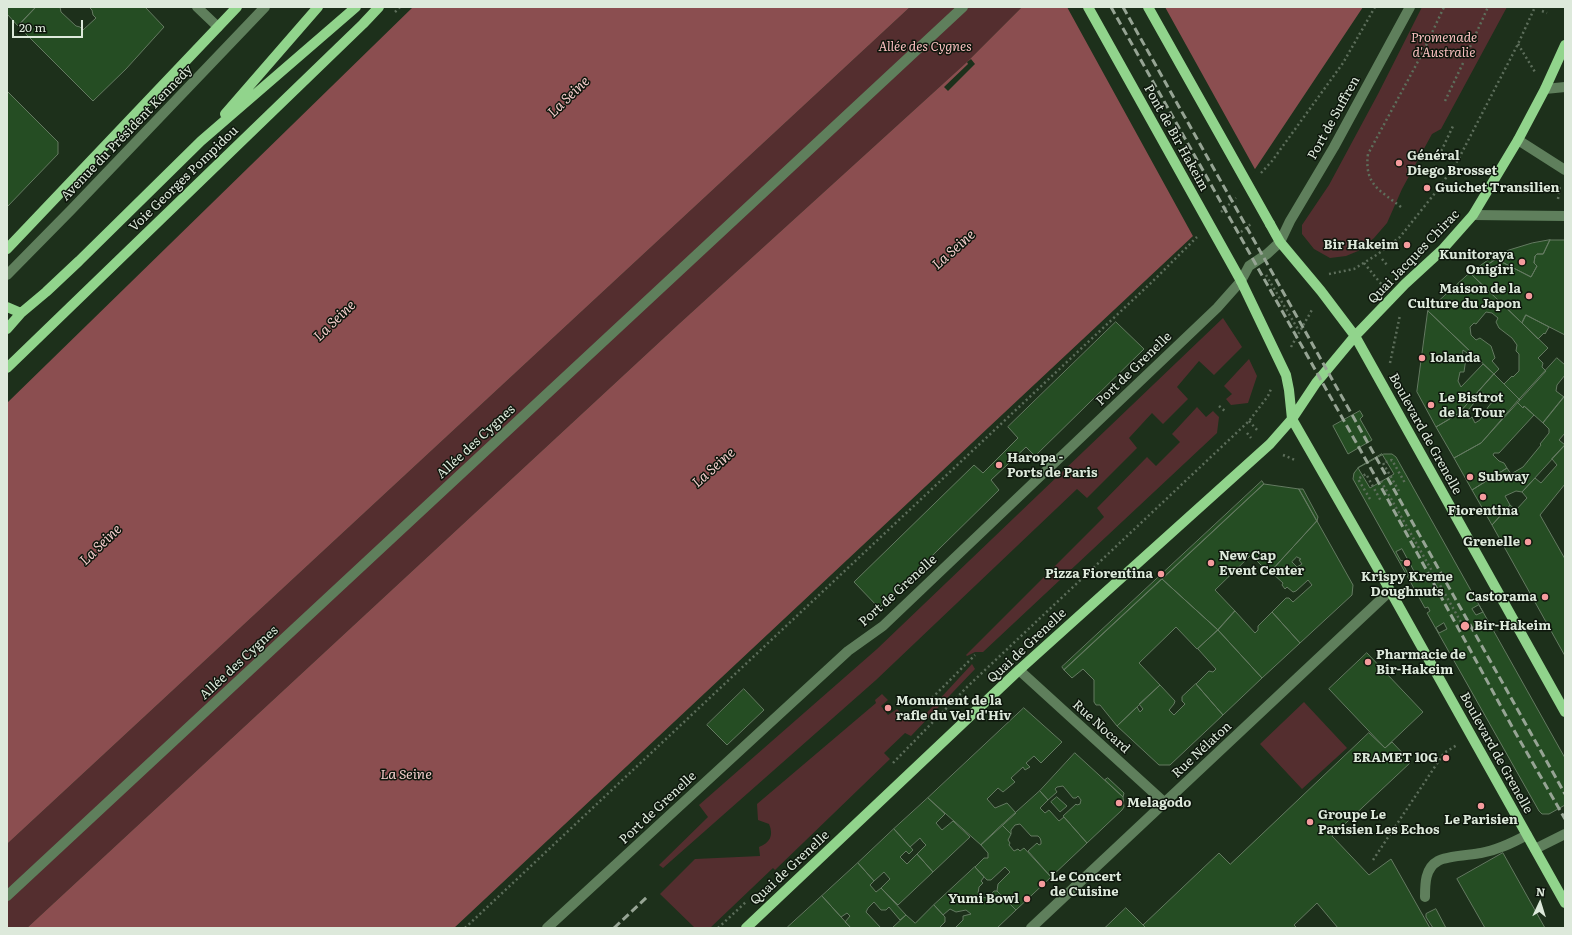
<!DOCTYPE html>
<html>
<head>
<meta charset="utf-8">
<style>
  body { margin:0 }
  #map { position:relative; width:1572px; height:935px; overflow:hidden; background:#1d301b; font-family:Literata,serif }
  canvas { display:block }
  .frame { position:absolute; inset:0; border:8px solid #dde9db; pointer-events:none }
  .north { position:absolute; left:1520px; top:883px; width:40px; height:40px; -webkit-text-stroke:3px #0d160c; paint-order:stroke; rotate:4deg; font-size:11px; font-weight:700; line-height:16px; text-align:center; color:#dde9db }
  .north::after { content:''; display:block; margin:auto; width:14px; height:18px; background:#dde9db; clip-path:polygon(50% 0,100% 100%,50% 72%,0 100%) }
  .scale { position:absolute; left:12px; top:20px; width:71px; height:18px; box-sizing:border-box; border:2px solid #dde9db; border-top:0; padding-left:5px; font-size:12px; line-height:14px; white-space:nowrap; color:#dde9db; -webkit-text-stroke:3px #0d160c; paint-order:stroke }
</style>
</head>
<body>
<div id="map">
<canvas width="1572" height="935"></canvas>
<div class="frame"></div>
<div class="north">N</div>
<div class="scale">20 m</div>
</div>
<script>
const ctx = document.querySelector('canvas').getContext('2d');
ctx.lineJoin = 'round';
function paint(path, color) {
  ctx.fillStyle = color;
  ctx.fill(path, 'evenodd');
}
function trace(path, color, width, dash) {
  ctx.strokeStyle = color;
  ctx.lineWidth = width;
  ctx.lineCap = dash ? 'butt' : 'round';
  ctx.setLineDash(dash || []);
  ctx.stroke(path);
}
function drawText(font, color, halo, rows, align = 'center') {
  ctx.font = font + ' Literata,serif';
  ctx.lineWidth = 3;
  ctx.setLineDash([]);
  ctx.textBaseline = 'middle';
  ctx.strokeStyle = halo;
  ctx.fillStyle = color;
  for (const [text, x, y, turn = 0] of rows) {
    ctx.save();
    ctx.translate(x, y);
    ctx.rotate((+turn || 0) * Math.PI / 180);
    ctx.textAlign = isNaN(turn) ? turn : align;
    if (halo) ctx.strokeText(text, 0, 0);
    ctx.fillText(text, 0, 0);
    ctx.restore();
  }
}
paint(new Path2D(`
  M910 7H1022L967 62 680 323 27 928H7V844Z
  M1422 7H1507L1441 129 1432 134 1402 189 1387 223 1374 238 1358 251 1346 256 1330 258 1314 249 1302 234V225L1329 185 1378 94Z
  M1223 318 1242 347 1214 375 1199 361 1177 387 1188 399 1163 424 1152 413 1129 438 1137 448 1087 498 1077 489 876 680 663 868 659 865 708 817 699 805 877 649Z
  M1249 359 1257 376 1248 403 1231 405 1226 399 1232 394 1224 386Z
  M1197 407 1206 417 1213 411 1219 417 1217 433 983 652H975L967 656 966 655 1104 517 1097 508 1147 457 1156 466 1180 442 1172 434Z
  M972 664 975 669 911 736 905 733 884 753 890 759 775 870 773 868 710 928H695L660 894 695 859 760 856 759 847C770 843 774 835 769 824L758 820 757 804 876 703 875 700 882 694 888 700 881 706 888 715 897 709 906 718 913 710 922 718Z
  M1304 702 1347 748 1302 789 1260 744Z`), '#542e2f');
paint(new Path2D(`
  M413 7H910L7 844V403Z
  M1022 7H1363L1255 169 1193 236 454 928H27L680 323 967 62Z`), '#8b4e50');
paint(new Path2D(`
  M1067 7H1165L1256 171 1194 238Z
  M971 59 975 64 948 91 944 87 968 64 967 62Z`), '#1d301b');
const building = new Path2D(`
  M7 7H36L18 26 7 14Z
  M36 7H60L61 12 76 26 80 27 83 30 96 18 93 15 92 10 89 7H145L164 27 126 69 93 101 18 26Z
  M7 91 58 142V154L7 207Z
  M1550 240H1565V335L1526 315 1522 323 1472 275 1496 259 1531 277 1537 266 1534 263 1535 256 1537 254H1543Z
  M1550 240 1543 254H1537L1535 256 1534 263 1537 266 1531 277 1496 259 1472 275 1470 273 1488 260 1509 250 1532 243Z
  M1470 273 1548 348 1538 358 1543 363 1542 367 1546 371 1520 400 1504 384 1512 376 1513 377 1519 371V354L1516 351 1517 345 1512 338 1499 328 1496 322 1498 318 1492 313 1486 312 1476 324 1474 323 1470 327 1471 335 1476 340 1480 338 1491 346 1495 358 1492 361 1499 369 1494 374 1428 311Z
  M1428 311 1473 354 1467 353 1463 350 1462 358H1466L1464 372H1460L1458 381 1461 387 1483 364 1494 374 1458 414 1436 427 1417 392Z
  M1526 315 1549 327 1545 334 1544 333 1538 339 1522 323Z
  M1116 322 1144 349 1035 456 1026 447 991 480 999 490 879 608 854 582 974 465 983 473 1018 438 1008 427Z
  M1557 358 1565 365V375L1557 385 1556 391 1564 397 1543 423 1524 406 1523 408 1517 402Z
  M1494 374 1520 400 1481 443 1454 458 1436 427 1458 414ZM1483 393 1493 401 1488 407 1480 420 1475 423 1472 417 1469 419 1466 413Z
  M1564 397 1565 398V433L1559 440 1565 445 1522 492 1516 491 1505 496 1510 505 1492 525 1472 490 1507 468 1511 474 1523 467 1541 445 1540 444 1549 433V429L1543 423Z
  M1517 402 1523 408 1524 406 1534 415 1499 453H1494L1493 455 1499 461 1504 463 1507 468 1472 490 1454 458 1481 443Z
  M1360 411 1363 416 1360 419 1372 440 1348 454 1333 426Z
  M1565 445V484L1540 515 1565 559V656L1492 525 1510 505 1516 510 1527 498 1522 492 1535 478 1541 483 1557 465 1552 459Z
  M1382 454 1394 474 1370 488 1358 468Z
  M1384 454H1392L1396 457 1565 758V805L1549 814H1542L1539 811 1427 613 1430 611 1428 607 1425 608 1353 479 1354 473 1358 468Z
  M1262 481 1264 484 1162 579 1064 670 1062 667Z
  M1264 484 1299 489 1317 521 1269 573 1251 555 1215 590 1235 611 1218 630 1162 579Z
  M1299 489H1303L1318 517 1317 521Z
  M1317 521 1353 585 1352 595 1300 643 1272 612 1286 598H1289L1293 602 1312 585 1308 580 1296 591 1293 592 1287 587 1285 589 1282 585 1283 583 1271 572ZM1297 557 1301 559 1299 560 1302 564 1297 567 1292 562Z
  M1402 549 1415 573 1409 576 1404 566 1405 565 1402 560 1401 561 1396 552Z
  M1162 579 1218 630 1197 649 1176 627 1173 630 1139 663 1160 685 1117 726 1100 705H1096L1094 702V680L1083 669 1072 678 1064 670Z
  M1479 605 1483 612 1476 615 1472 609Z
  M1235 611 1255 633 1258 630V626L1272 612 1300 643 1262 678 1218 630Z
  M1444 623 1447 629 1439 633 1436 628Z
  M1218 630 1262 678 1223 715 1196 684 1209 671 1213 672 1216 669 1198 649Z
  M1367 653 1423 712 1385 748 1329 689Z
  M1196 684 1223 715 1170 765H1159L1117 726 1137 707 1140 712 1143 709 1139 704 1160 685 1175 701 1174 704 1169 710 1174 715 1185 704 1182 701V697Z
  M744 689 764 710 727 745 707 725Z
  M1024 708 1062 742 1041 763 1034 756 1026 763 1030 767 1025 770 1023 767 1011 778 1015 782 1003 792 998 788 987 799 995 808 1007 803 1016 813 981 845 928 798Z
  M1369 733 1385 748 1392 742 1411 762 1332 836 1369 875 1391 859 1430 928H1338L1317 903 1294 925 1297 928H1146L1143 925 1219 853 1230 864Z
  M1075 753 1123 797 1124 807 1122 810 1087 843 1063 816 1076 804 1077 805 1080 804 1081 800 1078 796 1076 798H1073L1063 786 1057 787 1055 789 1057 792 1048 800 1040 791Z
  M1108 778 1124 793 1123 797 1105 780Z
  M1040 791 1048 800 1040 808 1045 813 1049 810 1059 821 1064 817 1087 843 1051 877 1028 851 1037 843 1039 845 1041 844V841L1040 838 1038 836H1031L1020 824 1015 825 1011 830V834L1002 825Z
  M1057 797 1067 806 1060 812 1051 802Z
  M928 798 945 814 936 823 942 830 953 821 970 837 933 872 917 854 926 845 923 842 920 838 910 847 894 829Z
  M1002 825 1011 834 1008 840 1010 843 1009 845 1014 851 1018 849 1020 851 1024 848 1051 877 1016 910 997 891 998 884 1010 872 1005 867 991 880H987L975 867 984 858H988V853L981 845Z
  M894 829 913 850 909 854 906 851 900 857 907 864 917 854 933 872 898 905 881 888 890 879 884 872 874 881 858 863Z
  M1503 853 1536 912 1545 928H1485L1457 879Z
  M858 863 874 881 870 885 876 892 881 888 906 915 900 920 889 907 886 910H881L874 902 868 908 866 912 881 928H851L845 922 850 916 847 913 841 917 822 896Z
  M975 867 984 877 981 881 983 883 979 887 978 893 982 897 987 898 994 891H997L1016 910 997 928H955L963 920V916L971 914 966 910 956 912 950 909 943 915 934 905Z
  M822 896 851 928H789L788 927Z
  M934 905 945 917V922L939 928H892L906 915 915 923Z
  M1126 908 1146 928H1105Z
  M1436 909 1446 928H1433L1426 917V914Z`);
paint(building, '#254d23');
trace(building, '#647a61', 1);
trace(new Path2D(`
  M1542 11 1547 13
  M395 12 400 7
  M1518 44 1535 72
  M1470 47 1488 7
  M1445 101 1464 61
  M1437 160 1454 124
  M1261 173 1272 161 1343 63 1375 7
  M1558 199 1560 186
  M1401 207C1380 190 1364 185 1368 154L1422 54 1444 7
  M1221 212 1236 198
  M1241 232 1251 224
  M1382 259 1387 265
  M1364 263 1382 285
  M1329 274 1354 269 1378 254 1400 237 1439 188 1458 160 1518 44 1535 7
  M1266 275 1299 331
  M1291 347 1313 308
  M1390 363 1400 315
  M1219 406 1226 412
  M1249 421 1258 431
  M1247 433 1251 438
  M1283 455 1295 460
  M1381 481 1466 631
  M1399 491 1383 463 1392 460 1405 483
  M1370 499 1358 479 1366 474 1381 501
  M921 700 926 704 975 655
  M893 763 967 687 1249 421 1268 396 1271 389
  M1373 860 1444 753 1457 745
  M465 928 1153 281 1197 237
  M718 928 747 901`), '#5d6e5b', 2.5, [2, 3]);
trace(new Path2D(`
  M197 7 218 27
  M1545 89 1565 87
  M1518 140 1565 170
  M1473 215 1565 216
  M7 275 71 210 265 7
  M1019 670 1165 803
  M1535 849 1565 834
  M7 896 963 7
  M1425 897C1425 884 1425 868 1438 861 1446 856 1471 855 1481 853 1498 850 1512 843 1527 835
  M547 928 848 651 883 626 1217 308 1241 281 1249 266 1267 254 1280 242 1290 221 1334 147 1410 7
  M1031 928 1390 591`), '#5f7f5c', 10);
trace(new Path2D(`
  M225 114 318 7
  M1270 224 1280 242 1321 291 1355 336 1565 712
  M7 249 237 7
  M1241 281 1286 375 1289 390 1292 419 1378 569 1565 903
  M7 307 21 313
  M7 329 21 313 46 292 79 261 201 141 356 7
  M7 368 363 24 379 7
  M746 928 1019 670 1270 444 1292 419 1316 383 1355 336 1405 284 1442 250 1473 215 1518 140 1545 89 1565 45`), '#91d48c', 10);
trace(new Path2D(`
  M1111 7 1375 476 1515 732 1565 819
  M1123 7 1565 794
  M614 928 647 897`), '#96a494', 3, [8, 4]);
trace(new Path2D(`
  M1088 7 1241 281
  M1148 7 1270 224`), '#91d48c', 10);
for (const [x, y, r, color] of [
  [1399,163,4,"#f59b9d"],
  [1427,188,4,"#f59b9d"],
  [1407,245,4,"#f59b9d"],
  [1522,262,4,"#f59b9d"],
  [1529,296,4,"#f59b9d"],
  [1422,358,4,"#f59b9d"],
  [1431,405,4,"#f59b9d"],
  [999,465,4,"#f59b9d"],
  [1470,477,4,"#f59b9d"],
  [1483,497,4,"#f59b9d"],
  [1528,542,4,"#f59b9d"],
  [1211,563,4,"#f59b9d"],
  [1407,563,4,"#f59b9d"],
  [1161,574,4,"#f59b9d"],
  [1545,597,4,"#f59b9d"],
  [1465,626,5,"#f59b9d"],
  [1368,662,4,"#f59b9d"],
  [888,708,4,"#f59b9d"],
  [1446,758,4,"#f59b9d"],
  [1119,803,4,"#f59b9d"],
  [1481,806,4,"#f59b9d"],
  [1310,822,4,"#f59b9d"],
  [1042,884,4,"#f59b9d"],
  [1027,899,4,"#f59b9d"]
]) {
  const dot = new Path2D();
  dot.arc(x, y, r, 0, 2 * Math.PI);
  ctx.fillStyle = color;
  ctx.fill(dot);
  trace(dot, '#0d160c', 1.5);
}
drawText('italic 13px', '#f8bebe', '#0d160c', [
  ["Promenade",1444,38],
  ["d'Australie",1444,53],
  ["Allée des Cygnes",925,47]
]);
drawText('13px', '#dde9db', '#0d160c', [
  ["Port de Suffren",1334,118,-61],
  ["Avenue du Président Kennedy",127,133,-46],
  ["Pont de Bir Hakeim",1176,138,61],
  ["Voie Georges Pompidou",184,179,-44],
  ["Quai Jacques Chirac",1414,257,-46],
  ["Port de Grenelle",1134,369,-44],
  ["Boulevard de Grenelle",1425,434,61],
  ["Allée des Cygnes",476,442,-43],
  ["Port de Grenelle",898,591,-42],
  ["Quai de Grenelle",1027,646,-43],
  ["Allée des Cygnes",239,663,-43],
  ["Rue Nocard",1101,727,42],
  ["Rue Nélaton",1202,750,-43],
  ["Boulevard de Grenelle",1496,753,61],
  ["Port de Grenelle",658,808,-43],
  ["Quai de Grenelle",790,868,-43]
]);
drawText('bold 13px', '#dde9db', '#0d160c', [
  ["Général",1407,156],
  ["Diego Brosset",1407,171],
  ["Guichet Transilien",1435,188],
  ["Bir Hakeim",1399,245,"right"],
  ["Kunitoraya",1514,255,"right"],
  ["Onigiri",1514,270,"right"],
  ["Maison de la",1521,289,"right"],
  ["Culture du Japon",1521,304,"right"],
  ["Iolanda",1430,358],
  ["Le Bistrot",1439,398],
  ["de la Tour",1439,413],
  ["Haropa -",1007,458],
  ["Ports de Paris",1007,473],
  ["Subway",1478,477],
  ["Fiorentina",1483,511,"center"],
  ["Grenelle",1520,542,"right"],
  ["New Cap",1219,556],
  ["Event Center",1219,571],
  ["Pizza Fiorentina",1153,574,"right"],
  ["Krispy Kreme",1407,577,"center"],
  ["Doughnuts",1407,592,"center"],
  ["Castorama",1537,597,"right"],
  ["Bir-Hakeim",1474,626],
  ["Pharmacie de",1376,655],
  ["Bir-Hakeim",1376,670],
  ["Monument de la",896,701],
  ["rafle du Vel' d'Hiv",896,716],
  ["ERAMET 10G",1438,758,"right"],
  ["Melagodo",1127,803],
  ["Groupe Le",1318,815],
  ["Parisien Les Echos",1318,830],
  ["Le Parisien",1481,820,"center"],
  ["Le Concert",1050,877],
  ["de Cuisine",1050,892],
  ["Yumi Bowl",1019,899,"right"]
], 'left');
drawText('italic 14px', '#f3cccb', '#0d160c', [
  ["La Seine",569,97,-44],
  ["La Seine",954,250,-42],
  ["La Seine",335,321,-44],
  ["La Seine",714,468,-42],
  ["La Seine",101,545,-44],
  ["La Seine",406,775]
]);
</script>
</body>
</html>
